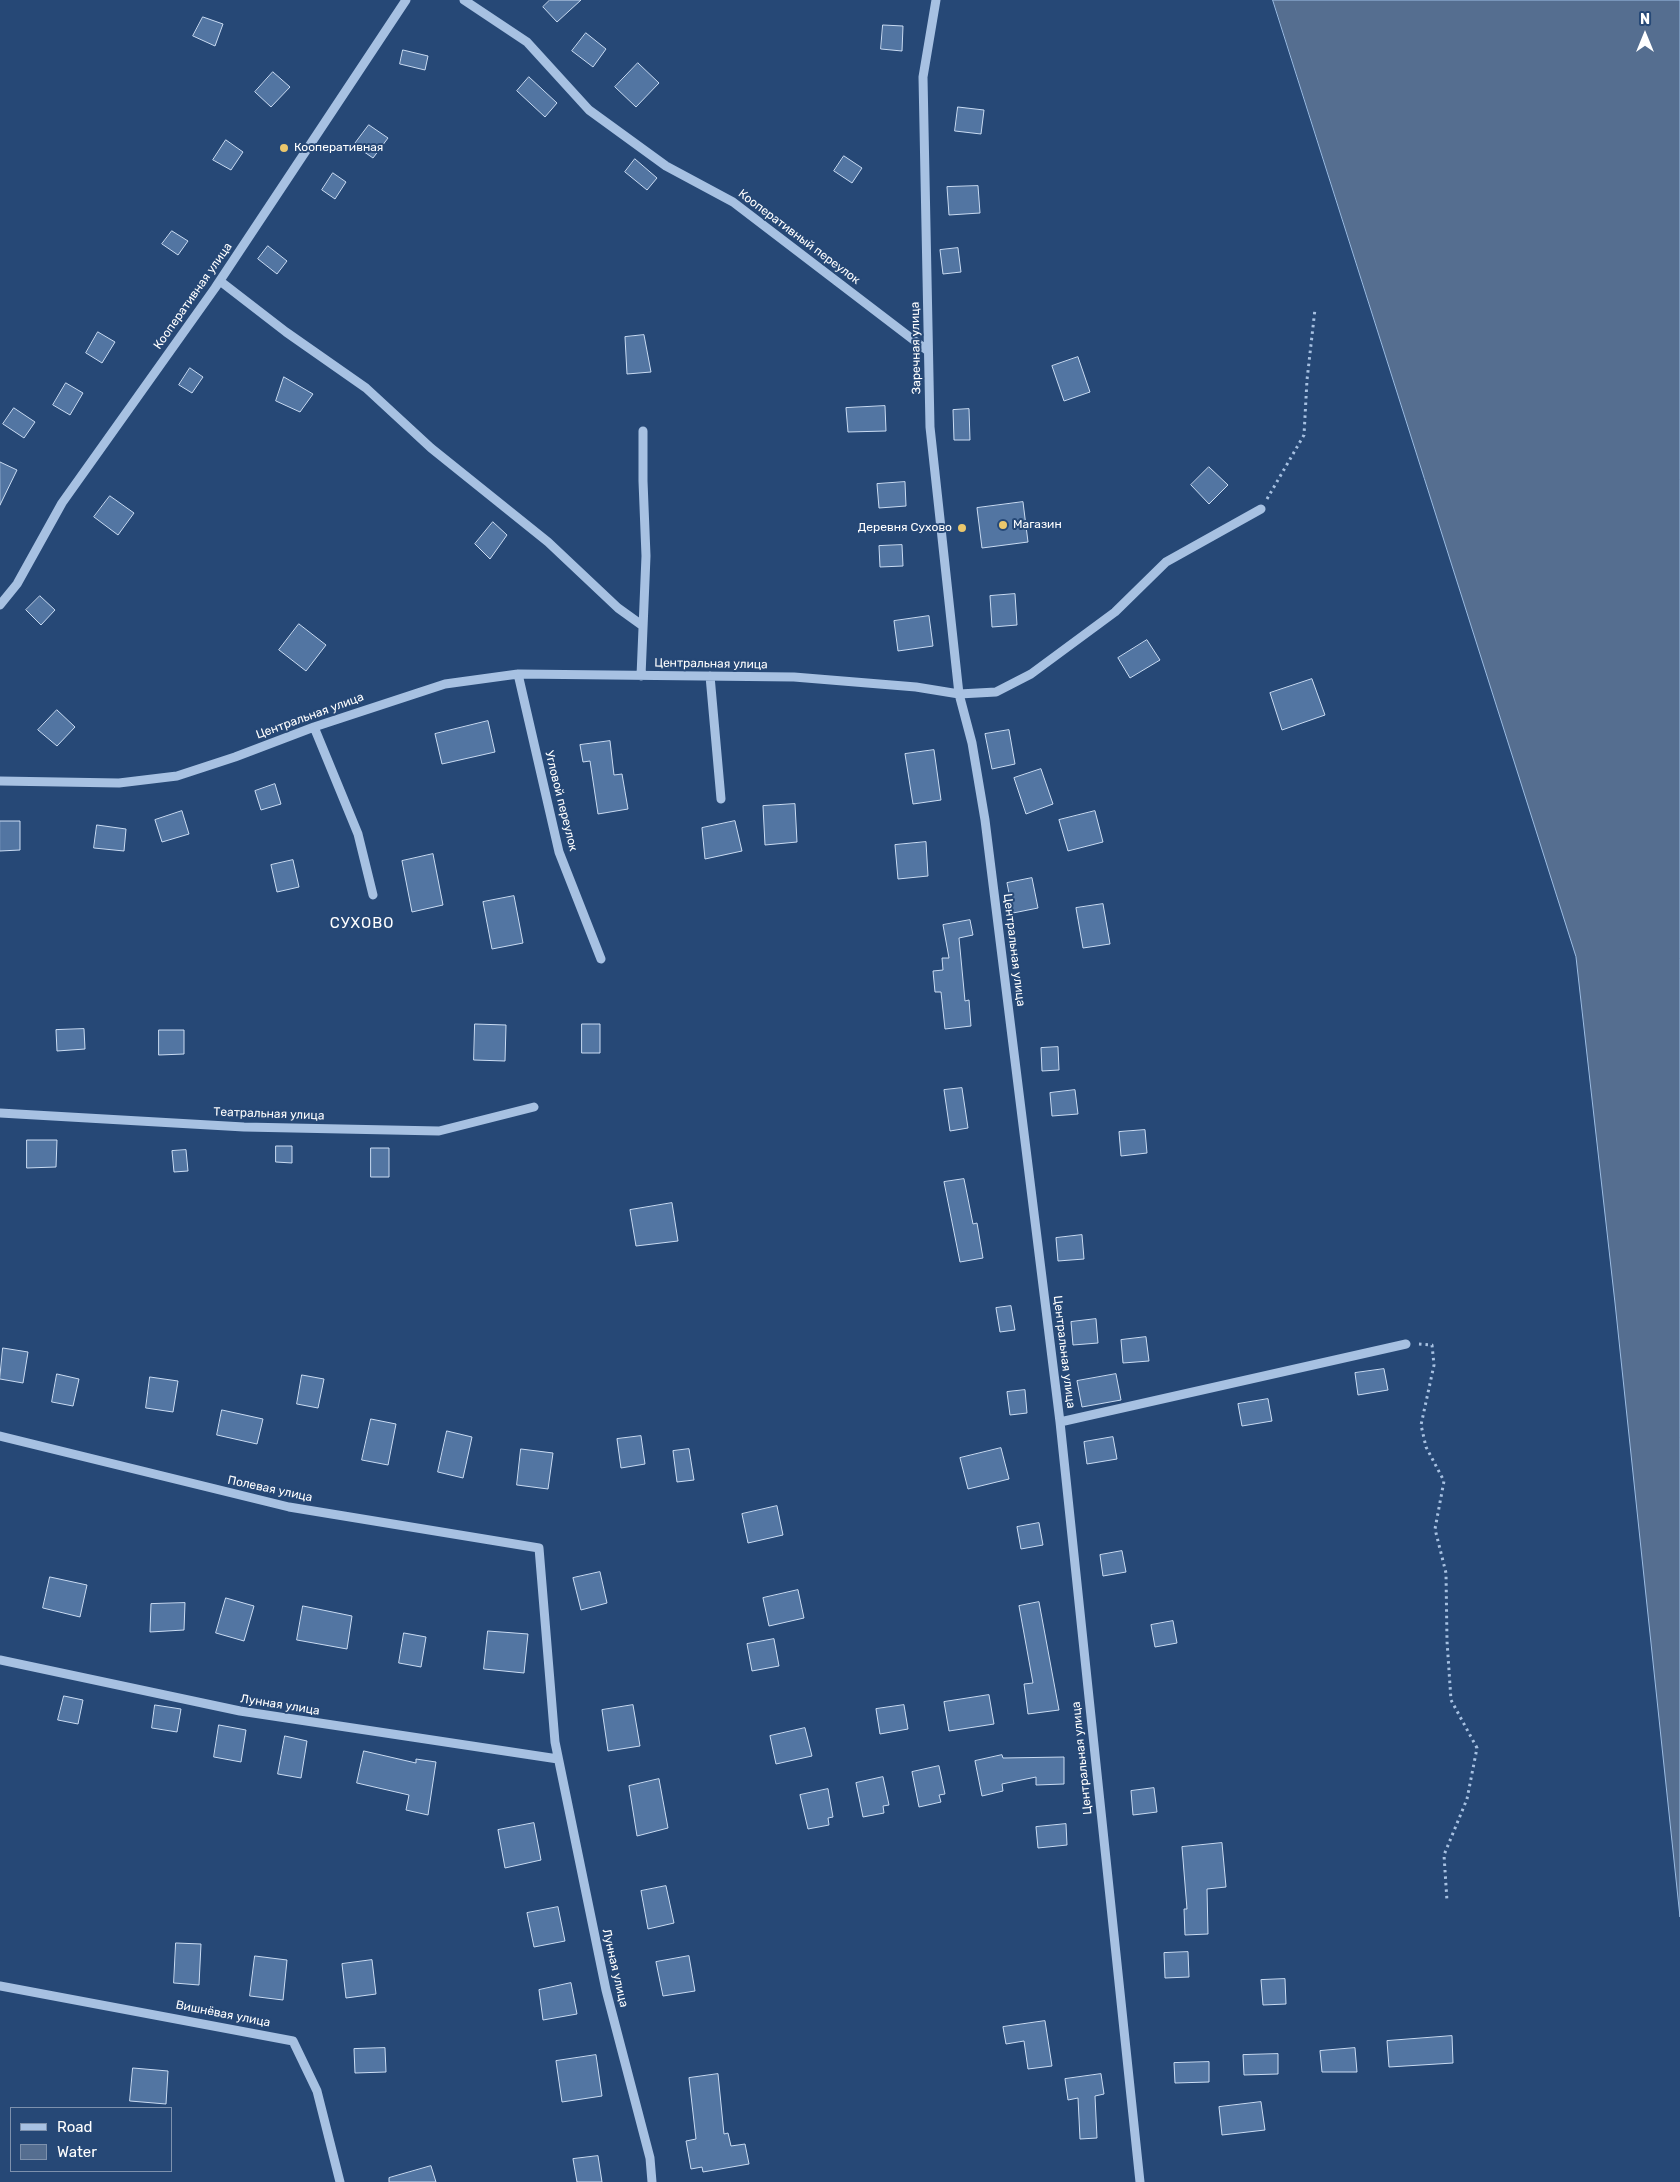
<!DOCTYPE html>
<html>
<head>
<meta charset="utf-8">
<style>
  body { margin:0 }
  #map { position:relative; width:1680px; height:2182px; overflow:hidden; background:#264876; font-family:Rubik,sans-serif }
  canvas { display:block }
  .legend { position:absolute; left:10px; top:2107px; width:162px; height:65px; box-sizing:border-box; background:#264876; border:1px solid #7d91ad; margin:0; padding:6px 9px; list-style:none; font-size:15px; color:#fff }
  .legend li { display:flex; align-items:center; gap:10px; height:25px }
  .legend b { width:25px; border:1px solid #7d91ad }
  .north { position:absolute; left:1620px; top:10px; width:50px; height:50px; -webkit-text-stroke:4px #264876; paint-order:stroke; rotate:0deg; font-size:14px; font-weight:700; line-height:20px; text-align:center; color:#fff }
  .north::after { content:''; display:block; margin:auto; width:18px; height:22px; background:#fff; clip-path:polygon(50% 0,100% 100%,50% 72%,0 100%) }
</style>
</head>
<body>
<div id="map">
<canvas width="1680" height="2182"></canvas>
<ul class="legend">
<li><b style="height:6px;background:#a7c1e2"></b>Road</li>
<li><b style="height:14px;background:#556e90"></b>Water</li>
</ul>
<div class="north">N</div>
</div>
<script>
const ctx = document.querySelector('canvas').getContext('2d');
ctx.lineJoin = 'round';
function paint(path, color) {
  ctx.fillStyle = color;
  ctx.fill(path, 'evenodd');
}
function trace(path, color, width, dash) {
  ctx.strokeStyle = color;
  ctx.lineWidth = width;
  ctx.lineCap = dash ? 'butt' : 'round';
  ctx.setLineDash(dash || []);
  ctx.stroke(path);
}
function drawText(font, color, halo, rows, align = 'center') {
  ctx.font = font + ' Rubik,sans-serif';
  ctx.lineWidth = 4;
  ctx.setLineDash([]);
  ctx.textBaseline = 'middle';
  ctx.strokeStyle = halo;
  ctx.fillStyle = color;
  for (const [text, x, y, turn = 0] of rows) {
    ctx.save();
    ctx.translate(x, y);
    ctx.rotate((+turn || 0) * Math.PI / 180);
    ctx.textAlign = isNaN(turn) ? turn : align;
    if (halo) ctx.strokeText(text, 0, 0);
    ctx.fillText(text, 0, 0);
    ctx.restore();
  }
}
const water = new Path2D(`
  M1273 0H1680V1917L1615 1303 1576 957Z`);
paint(water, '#556e90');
trace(water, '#9bbce3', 1);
const building = new Path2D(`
  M550 0H581L557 22 543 7Z
  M203 17 223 24 215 46 193 36Z
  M883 25 903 26 902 51 881 49Z
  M586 33 606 49 593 67 572 51Z
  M403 50 428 56 425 70 400 64Z
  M638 63 659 83 636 107 615 87Z
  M273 72 290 87 271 107 255 92Z
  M529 77 557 103 545 117 517 91Z
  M958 107 984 110 981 134 955 131Z
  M369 125 388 138 373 158 354 145Z
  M226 140 243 152 231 170 213 160Z
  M844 156 862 168 852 183 834 171Z
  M635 159 657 178 647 190 625 172Z
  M333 173 346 182 335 199 322 190Z
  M978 186 980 213 949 215 947 187Z
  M172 231 188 241 178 255 162 244Z
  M268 246 287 261 277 274 258 259Z
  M958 248 961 272 943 274 940 250Z
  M98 332 115 342 102 363 86 353Z
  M644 335 651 372 627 374 625 337Z
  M1078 357 1090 392 1064 401 1052 366Z
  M190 368 203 377 192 393 179 385Z
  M284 377 313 394 300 412 276 401Z
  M66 383 83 393 70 415 53 405Z
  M885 406 886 431 848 432 846 408Z
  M14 408 35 422 24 438 3 424Z
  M969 409 970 440H954L953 410Z
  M0 462 17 470 0 505Z
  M1209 467 1228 485 1209 504 1191 485Z
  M905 482 906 506 879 508 877 484Z
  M110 496 134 513 118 535 94 517Z
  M1023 502 1028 542 982 548 977 508Z
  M493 522 507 535 490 559 475 544Z
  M902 545 903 566 880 567 879 546Z
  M1015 594 1017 625 992 627 990 596Z
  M40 596 55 610 41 625 26 610Z
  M929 616 933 646 898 651 894 621Z
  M299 624 326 645 306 671 279 650Z
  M1147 640 1160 660 1130 678 1118 658Z
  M1312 679 1325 715 1282 730 1270 693Z
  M57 710 75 727 57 746 38 730Z
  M488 721 495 752 442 764 435 734Z
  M1009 730 1015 764 992 769 985 734Z
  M610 741 614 775 622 774 628 809 598 814 590 761 583 762 580 745Z
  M934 750 941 800 913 804 905 754Z
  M1041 769 1053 804 1026 814 1014 778Z
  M275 784 281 804 261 810 255 791Z
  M795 804 797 842 765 845 763 806Z
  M182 811 189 834 162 842 155 820Z
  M1095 811 1103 842 1068 851 1059 820Z
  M0 821H20V850L0 851Z
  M735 821 742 851 705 859 702 828Z
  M97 825 126 829 124 851 94 848Z
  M926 842 928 876 898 879 895 845Z
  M433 854 443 905 412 912 402 861Z
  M293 860 299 887 277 892 271 865Z
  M1032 878 1038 908 1013 913 1007 883Z
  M514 896 523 943 492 949 483 902Z
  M1103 904 1110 944 1083 948 1076 908Z
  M970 920 973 935 959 938 965 1001 969 1000 971 1026 945 1029 941 992H935L933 971 943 970 942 958H949L943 925Z
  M475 1024 506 1025 505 1061 474 1060Z
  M582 1024H600V1053H582Z
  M84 1029 85 1049 57 1051 56 1030Z
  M159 1030H184V1054L159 1055Z
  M1058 1047 1059 1070 1042 1071 1041 1048Z
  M962 1088 968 1128 950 1131 944 1090Z
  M1075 1090 1078 1114 1052 1116 1050 1093Z
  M1145 1130 1147 1153 1121 1156 1119 1132Z
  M27 1140H57L56 1167 27 1168Z
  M276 1146H292V1163L276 1162Z
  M371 1148H389V1177H371Z
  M186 1150 188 1171 174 1172 172 1151Z
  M964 1179 973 1224 977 1223 983 1258 960 1262 944 1182Z
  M672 1203 678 1241 636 1246 630 1210Z
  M1082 1235 1084 1259 1058 1261 1056 1238Z
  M1011 1306 1015 1330 1000 1332 996 1308Z
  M1096 1319 1098 1343 1073 1345 1071 1322Z
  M1146 1337 1149 1361 1123 1363 1121 1340Z
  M3 1348 28 1352 23 1383 0 1379Z
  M1384 1369 1388 1390 1358 1395 1355 1373Z
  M57 1374 79 1379 73 1406 52 1402Z
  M1116 1374 1121 1400 1082 1407 1077 1381Z
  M302 1375 324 1379 318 1408 297 1404Z
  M150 1377 178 1381 173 1412 146 1408Z
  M1025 1390 1027 1413 1010 1415 1007 1392Z
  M1268 1399 1272 1421 1242 1426 1238 1404Z
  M222 1410 263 1419 257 1444 217 1435Z
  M371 1419 396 1424 388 1465 362 1460Z
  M447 1431 472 1437 463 1478 438 1472Z
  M641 1436 645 1464 621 1468 617 1439Z
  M1113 1437 1117 1459 1087 1464 1084 1442Z
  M1001 1448 1009 1479 968 1489 960 1458Z
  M521 1449 553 1453 548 1489 517 1485Z
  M689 1449 694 1480 677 1482 673 1451Z
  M777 1506 783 1535 748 1543 742 1514Z
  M1039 1523 1043 1545 1021 1549 1017 1527Z
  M1122 1551 1126 1572 1103 1576 1100 1555Z
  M600 1572 607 1603 581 1610 573 1578Z
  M50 1577 87 1585 80 1617 43 1608Z
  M798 1590 804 1618 769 1626 763 1598Z
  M226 1598 254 1606 244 1641 216 1633Z
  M1039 1602 1059 1710 1028 1714 1024 1684 1033 1683 1019 1606Z
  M185 1603 184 1630 150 1632 151 1604Z
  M303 1606 352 1616 347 1649 297 1640Z
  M1173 1621 1177 1643 1155 1647 1151 1625Z
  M488 1631 528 1634 524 1673 484 1669Z
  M404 1633 426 1637 421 1667 399 1663Z
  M774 1639 779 1666 752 1671 747 1644Z
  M989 1695 994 1724 949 1731 944 1702Z
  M64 1696 83 1700 78 1724 58 1720Z
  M155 1705 181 1709 177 1732 152 1728Z
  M633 1705 640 1746 608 1751 602 1710Z
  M904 1705 908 1729 880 1734 876 1709Z
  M219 1725 246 1730 241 1762 214 1757Z
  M805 1728 812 1756 776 1764 770 1736Z
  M285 1736 307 1741 301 1778 278 1774Z
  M364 1751 416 1763V1759L436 1762 428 1815 406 1810 409 1795 357 1783Z
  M1002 1755 1003 1758 1064 1757V1784L1036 1785V1777L1002 1784 1003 1791 982 1796 975 1761Z
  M939 1766 945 1794 939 1795 941 1802 919 1807 912 1772Z
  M883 1777 889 1805 883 1806 884 1813 863 1817 856 1783Z
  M659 1779 668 1828 637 1836 629 1786Z
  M1154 1788 1157 1812 1133 1815 1131 1791Z
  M828 1789 833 1817 828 1818 829 1825 808 1829 800 1795Z
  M534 1823 541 1860 505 1868 498 1830Z
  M1066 1824 1067 1845 1038 1848 1036 1827Z
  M1222 1843 1226 1887 1207 1889 1208 1934 1185 1935 1184 1909H1187L1182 1847Z
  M666 1886 674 1923 648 1929 641 1891Z
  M558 1907 565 1941 534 1947 527 1913Z
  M176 1943 201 1944 199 1985 174 1983Z
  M1188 1952 1189 1977 1165 1978 1164 1953Z
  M255 1956 287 1960 283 2000 250 1996Z
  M689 1956 695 1991 663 1996 656 1962Z
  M372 1960 376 1994 346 1998 342 1964Z
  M1285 1979 1286 2004 1263 2005 1261 1980Z
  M571 1983 577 2014 543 2020 539 1990Z
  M1045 2021 1052 2066 1028 2069 1024 2041 1006 2044 1003 2027Z
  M1452 2036 1453 2063 1389 2067 1387 2041Z
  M385 2048 386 2072 355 2073 354 2049Z
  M1355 2048 1357 2072H1322L1320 2051Z
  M1278 2054V2074L1244 2075 1243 2055Z
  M596 2055 602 2096 562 2102 556 2061Z
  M1209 2062V2082L1175 2083 1174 2063Z
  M133 2068 168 2071 166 2104 130 2101Z
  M718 2074 724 2134 728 2133 731 2146 745 2144 749 2164 703 2172 702 2167 691 2169 686 2141 696 2139 689 2078Z
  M1101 2074 1104 2094 1095 2096 1097 2138 1080 2139 1078 2098 1068 2100 1065 2079Z
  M1261 2102 1265 2130 1222 2135 1219 2107Z
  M598 2156 602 2182H577L573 2159Z
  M431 2166 436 2182H389V2178Z`);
paint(building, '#5275a2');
trace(building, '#c9dbf2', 1);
trace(new Path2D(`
  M1267 499 1304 435 1307 380 1315 309
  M1419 1344 1432 1345 1434 1365 1421 1425 1426 1447 1444 1481 1435 1529 1446 1573 1447 1641 1451 1700 1477 1748 1467 1799 1444 1855 1447 1901`), '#a7c1e2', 3, [2.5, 4]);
trace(new Path2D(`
  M464 0 527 42 589 110 666 166 733 202 928 351
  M936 0 923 77 930 427 959 694 972 743 985 820 1060 1422 1140 2182
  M220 281 286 332 366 388 431 448 548 542 618 608 643 626
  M0 605 17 584 62 503 215 288 406 0
  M518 674 559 852 601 959
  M641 676 646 556 643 481V431
  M710 676 721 799
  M314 727 358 834 373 895
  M0 781 119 783 177 776 235 757 314 727 445 684 518 674 794 677 916 687 959 694 996 692 1031 674 1115 612 1166 562 1261 509
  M0 1113 244 1127 439 1131 534 1107
  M1060 1422 1406 1344
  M0 1436 289 1507 539 1548 555 1742 606 1990 650 2158 652 2182
  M0 1660 240 1711 558 1759
  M0 1986 293 2041 317 2091 340 2182`), '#a7c1e2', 9);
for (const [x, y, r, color] of [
  [284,148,5,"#ebc76c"],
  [1003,525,5,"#ebc76c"],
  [962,528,5,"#ebc76c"]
]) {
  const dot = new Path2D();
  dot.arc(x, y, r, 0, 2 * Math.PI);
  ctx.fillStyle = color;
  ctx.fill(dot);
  trace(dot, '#264876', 2);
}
drawText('12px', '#fff', '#264876', [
  ["Кооперативная",294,148],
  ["Магазин",1013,525],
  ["Деревня Сухово",952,528,"right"]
], 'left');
drawText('12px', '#fff', '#264876', [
  ["Кооперативный переулок",799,237,37],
  ["Кооперативная улица",193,296,-55],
  ["Заречная улица",916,348,-91],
  ["Центральная улица",711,664,1],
  ["Центральная улица",310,716,-20],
  ["Угловой переулок",561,801,76],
  ["Центральная улица",1014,950,83],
  ["Театральная улица",269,1114,2],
  ["Центральная улица",1064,1352,83],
  ["Полевая улица",270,1489,12],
  ["Лунная улица",280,1705,9],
  ["Центральная улица",1082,1758,-96],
  ["Лунная улица",615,1968,77],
  ["Вишнёвая улица",223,2014,11]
]);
ctx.letterSpacing = '1px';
drawText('15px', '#fff', '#264876', [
  ["СУХОВО",362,924]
]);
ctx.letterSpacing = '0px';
</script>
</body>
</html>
